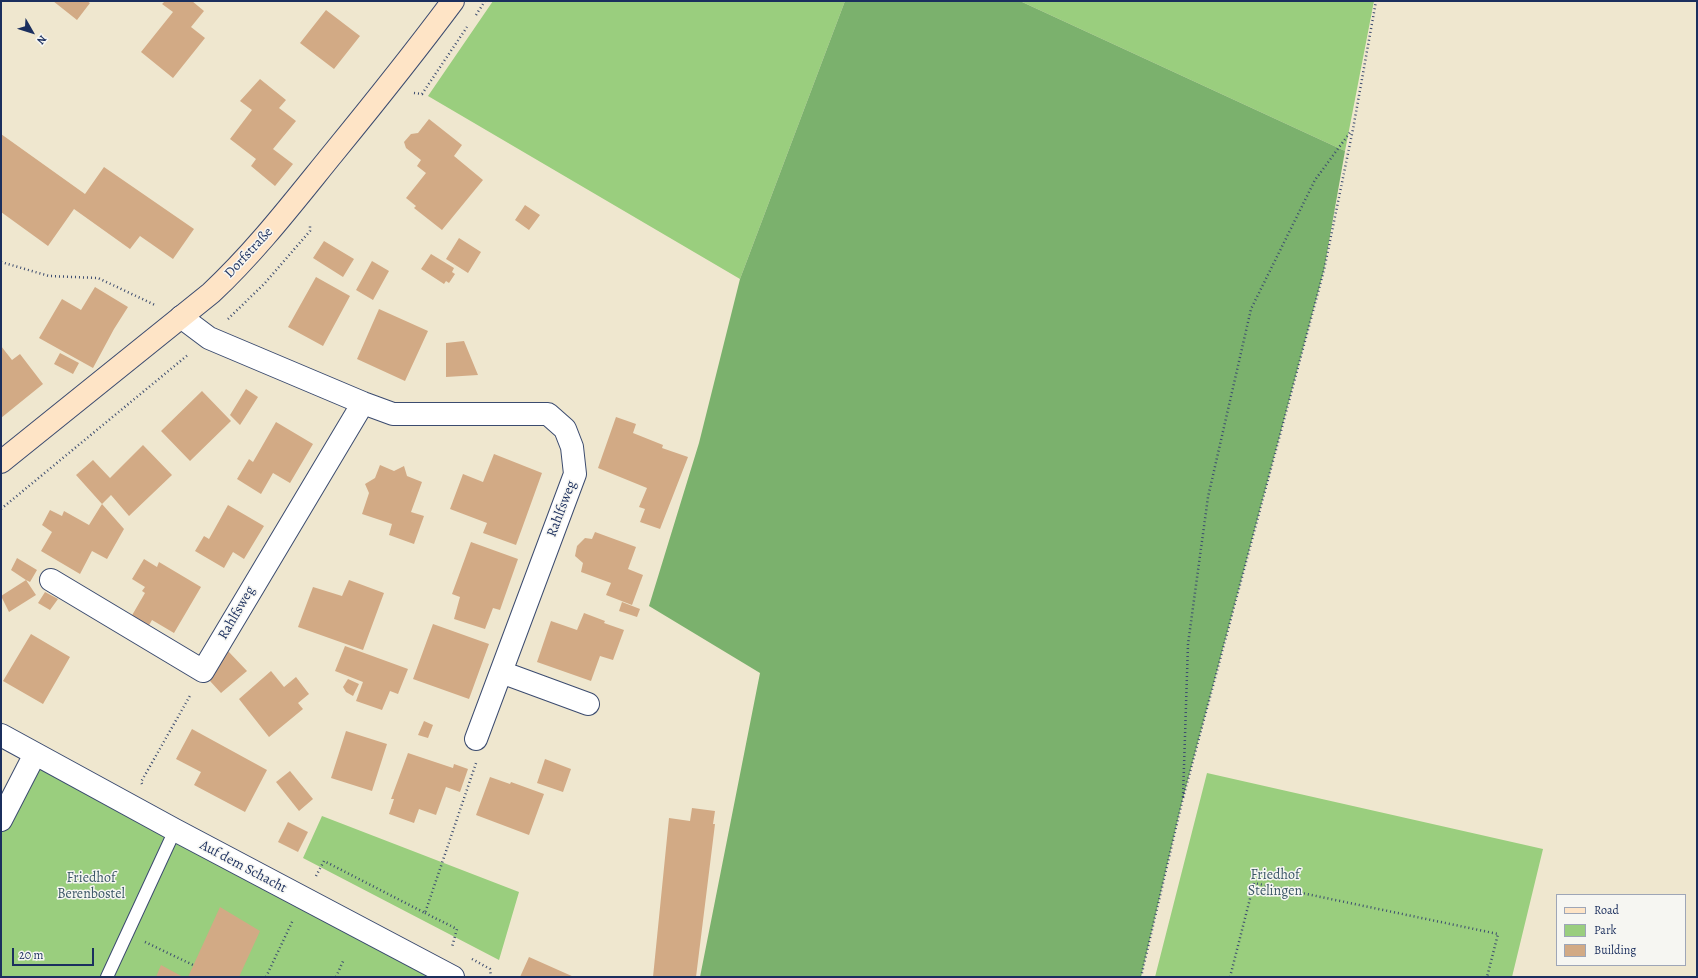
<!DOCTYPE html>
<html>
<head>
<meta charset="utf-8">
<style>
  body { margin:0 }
  #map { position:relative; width:1698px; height:978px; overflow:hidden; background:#efe7cf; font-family:Alegreya,serif }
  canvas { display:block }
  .frame { position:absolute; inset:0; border:2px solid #1b2f5e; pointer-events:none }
  .legend { position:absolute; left:1556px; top:894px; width:130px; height:72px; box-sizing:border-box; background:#f6f6f2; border:1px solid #9ea6b7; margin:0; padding:5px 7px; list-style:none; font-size:12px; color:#1b2f5e }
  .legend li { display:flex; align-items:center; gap:8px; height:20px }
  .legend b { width:20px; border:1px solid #9ea6b7 }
  .north { position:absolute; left:12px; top:12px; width:40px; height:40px; -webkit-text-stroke:3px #f6f6f2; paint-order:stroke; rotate:129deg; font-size:11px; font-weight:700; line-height:16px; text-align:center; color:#1b2f5e }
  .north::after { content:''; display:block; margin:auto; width:14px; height:18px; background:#1b2f5e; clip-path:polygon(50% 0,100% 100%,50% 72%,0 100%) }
  .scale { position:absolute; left:12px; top:948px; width:82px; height:18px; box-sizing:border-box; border:2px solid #1b2f5e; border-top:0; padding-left:5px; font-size:12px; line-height:14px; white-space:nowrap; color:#1b2f5e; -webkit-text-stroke:3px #f6f6f2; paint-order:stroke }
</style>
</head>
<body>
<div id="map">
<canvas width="1698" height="978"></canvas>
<div class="frame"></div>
<ul class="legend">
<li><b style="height:5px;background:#fee4c6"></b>Road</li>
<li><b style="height:11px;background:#9ace7e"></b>Park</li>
<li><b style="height:11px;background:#d2aa85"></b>Building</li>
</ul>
<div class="north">N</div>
<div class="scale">20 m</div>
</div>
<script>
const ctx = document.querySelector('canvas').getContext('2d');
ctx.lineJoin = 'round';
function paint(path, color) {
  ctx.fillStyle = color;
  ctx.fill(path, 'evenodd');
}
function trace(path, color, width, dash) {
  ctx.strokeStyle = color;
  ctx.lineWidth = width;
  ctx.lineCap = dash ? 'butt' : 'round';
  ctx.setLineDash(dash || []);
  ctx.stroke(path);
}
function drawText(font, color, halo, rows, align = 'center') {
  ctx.font = font + ' Alegreya,serif';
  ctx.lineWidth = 3;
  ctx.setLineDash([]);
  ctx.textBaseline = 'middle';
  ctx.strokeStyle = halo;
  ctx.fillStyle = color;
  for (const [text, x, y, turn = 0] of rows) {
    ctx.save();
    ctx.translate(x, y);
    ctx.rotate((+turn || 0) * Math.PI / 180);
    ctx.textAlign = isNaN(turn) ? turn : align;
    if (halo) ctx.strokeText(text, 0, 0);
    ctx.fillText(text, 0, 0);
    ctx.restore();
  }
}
paint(new Path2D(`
  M493 1H845L740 279 428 96Z
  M1020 1H1374L1345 151Z
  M35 754 453 977H1V820Z
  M1207 773 1543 849 1512 977H1155Z
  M322 816 519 892 499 960 303 858Z`), '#9ace7e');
paint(new Path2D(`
  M845 1H1020L1345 151 1324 270 1182 802 1141 977H700L760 673 649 606 699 443 740 279Z`), '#7bb16d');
paint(new Path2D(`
  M53 1H87L90 3 77 20Z
  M165 1H192L204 11 191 27 205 38 173 78 141 52 173 12 162 4Z
  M326 10 360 36 334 69 300 43Z
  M260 79 286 100 279 108 296 121 273 149 293 164 275 186 251 166 256 159 230 139 252 110 240 101Z
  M429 119 462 145 454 156 483 180 442 230 414 208 416 206 406 198 426 173 417 166 421 160 406 148 404 142 411 134 418 133Z
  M1 134 85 194 104 167 194 229 173 259 140 236 130 249 74 209 48 246 1 212Z
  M525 205 540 215 529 230 515 220Z
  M459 238 481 252 468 273 446 259Z
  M324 241 354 259 343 277 313 258Z
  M431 254 454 268 452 272 455 274 449 283 446 281 444 284 421 269Z
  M372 261 389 271 373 300 356 290Z
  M316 277 350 296 323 346 288 327Z
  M95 287 128 307 114 329 93 368 39 338 62 299 81 310Z
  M379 309 428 331 405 381 357 359Z
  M464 341 478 375 446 377V343Z
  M1 346 12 360 20 354 43 384 1 418Z
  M60 353 79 363 73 374 54 364Z
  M246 389 258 397 240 425 230 415Z
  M202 391 231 421 190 461 161 431Z
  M616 417 636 424 633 433 663 445 662 448 688 457 660 529 640 522 645 509 639 507 647 488 598 468Z
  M276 422 313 444 290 483 273 473 261 494 237 479 249 459 253 462Z
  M143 445 172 475 129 516 111 495 102 504 124 529 107 559 92 551 80 574 41 551 52 532 42 525 50 510 62 516 64 511 89 525 102 504 76 475 93 460 110 478Z
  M494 454 542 473 516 545 483 533 487 523 450 509 463 474 483 482Z
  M380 465 394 471 404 466 407 476 422 482 411 512 424 516 414 544 389 535 392 524 362 514 369 493 365 484 375 478Z
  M228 505 264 526 244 559 233 552 224 568 195 551 204 536 209 539Z
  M595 532 636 547 628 569 643 575 632 605 606 595 611 583 581 572 583 563 575 556 577 546 585 538 592 539Z
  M471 542 518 559 500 610 493 608 485 629 454 619 460 597 452 594Z
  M17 558 37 570 30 582 26 580 36 595 9 612 1 596 26 580 11 570Z
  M144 559 157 567 159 562 201 587 174 633 152 620 148 627 131 617 145 593 142 591 145 587 132 579Z
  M349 580 384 593 363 650 298 627 313 587 342 596Z
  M45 592 58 599 50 610 38 603Z
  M622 602 640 609 637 617 619 611Z
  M584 613 605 621 604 623 624 630 613 660 600 656 591 681 537 662 551 621 577 630Z
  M433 624 489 644 469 699 413 679Z
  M31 634 70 657 43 704 3 681Z
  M345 646 408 669 398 694 390 691 382 710 356 701 363 682 335 671Z
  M228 651 247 671 221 693 210 681Z
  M271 671 284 687 296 677 309 694 298 703 303 709 269 737 239 699Z
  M348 679 359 684 353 696 346 692 343 687Z
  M424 721 433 725 428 738 418 735Z
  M192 729 267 770 245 812 194 785 201 772 176 759Z
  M346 731 387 744 372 791 331 778Z
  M408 753 453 768 454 764 468 769 460 792 446 787 436 815 419 809 414 823 389 814 394 799H391Z
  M545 759 571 769 563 792 537 783Z
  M290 771 313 799 299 811 276 782Z
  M490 777 510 784 511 782 544 794 529 835 476 815Z
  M692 808 715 811 713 824H715L696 977H653L669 818 690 821Z
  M288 822 308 832 298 852 278 842Z
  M220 907 260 931 239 977H188Z
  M529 957 574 977H520Z
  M161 965 183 977H156Z`), '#d2aa85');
const lane = new Path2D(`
  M107 977 175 830`);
const street = new Path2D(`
  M181 317 209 338 363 403 393 414H548L565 429 572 447 575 474 501 672 588 704
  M51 580 203 671 363 403
  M1 735 175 830 453 977
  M476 739 501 672
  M1 820 35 754`);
const secondary = new Path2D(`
  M1 462 211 293C257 250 295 200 335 151 375 102 415 52 453 1`);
trace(lane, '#3b4b6f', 14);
trace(street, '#3b4b6f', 24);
trace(secondary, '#3b4b6f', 24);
trace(new Path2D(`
  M476 15 485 1
  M414 93 422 94 467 27
  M1 262 49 276 98 278 155 305
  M228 319 265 283 310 231V224
  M1 509 189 354
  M142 784 141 782 191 694
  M1183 797 1188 644 1208 497 1251 309 1315 180 1351 131
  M316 876 324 861 425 913 476 763
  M425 913 457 929 452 947
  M145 942 193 965
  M472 959 490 969 491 977
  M266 977 293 920
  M336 977 344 959
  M1141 977 1182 802 1324 270 1353 129 1376 1
  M1230 977 1254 883 1498 934 1487 977`), '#3b4b6f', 2.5, [1, 3]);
trace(lane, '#fff', 12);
trace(street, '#fff', 22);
trace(secondary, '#fee4c6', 22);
drawText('14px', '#1b2f5e', '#f6f6f2', [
  ["Dorfstraße",249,253,-47],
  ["Rahlfsweg",562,509,-69],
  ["Rahlfsweg",237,613,-60],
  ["Auf dem Schacht",243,867,28]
]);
drawText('14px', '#3b5766', '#f6f6f2', [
  ["Friedhof",1275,876],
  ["Stelingen",1275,892],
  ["Friedhof",91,879],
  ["Berenbostel",91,895]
]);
</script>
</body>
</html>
